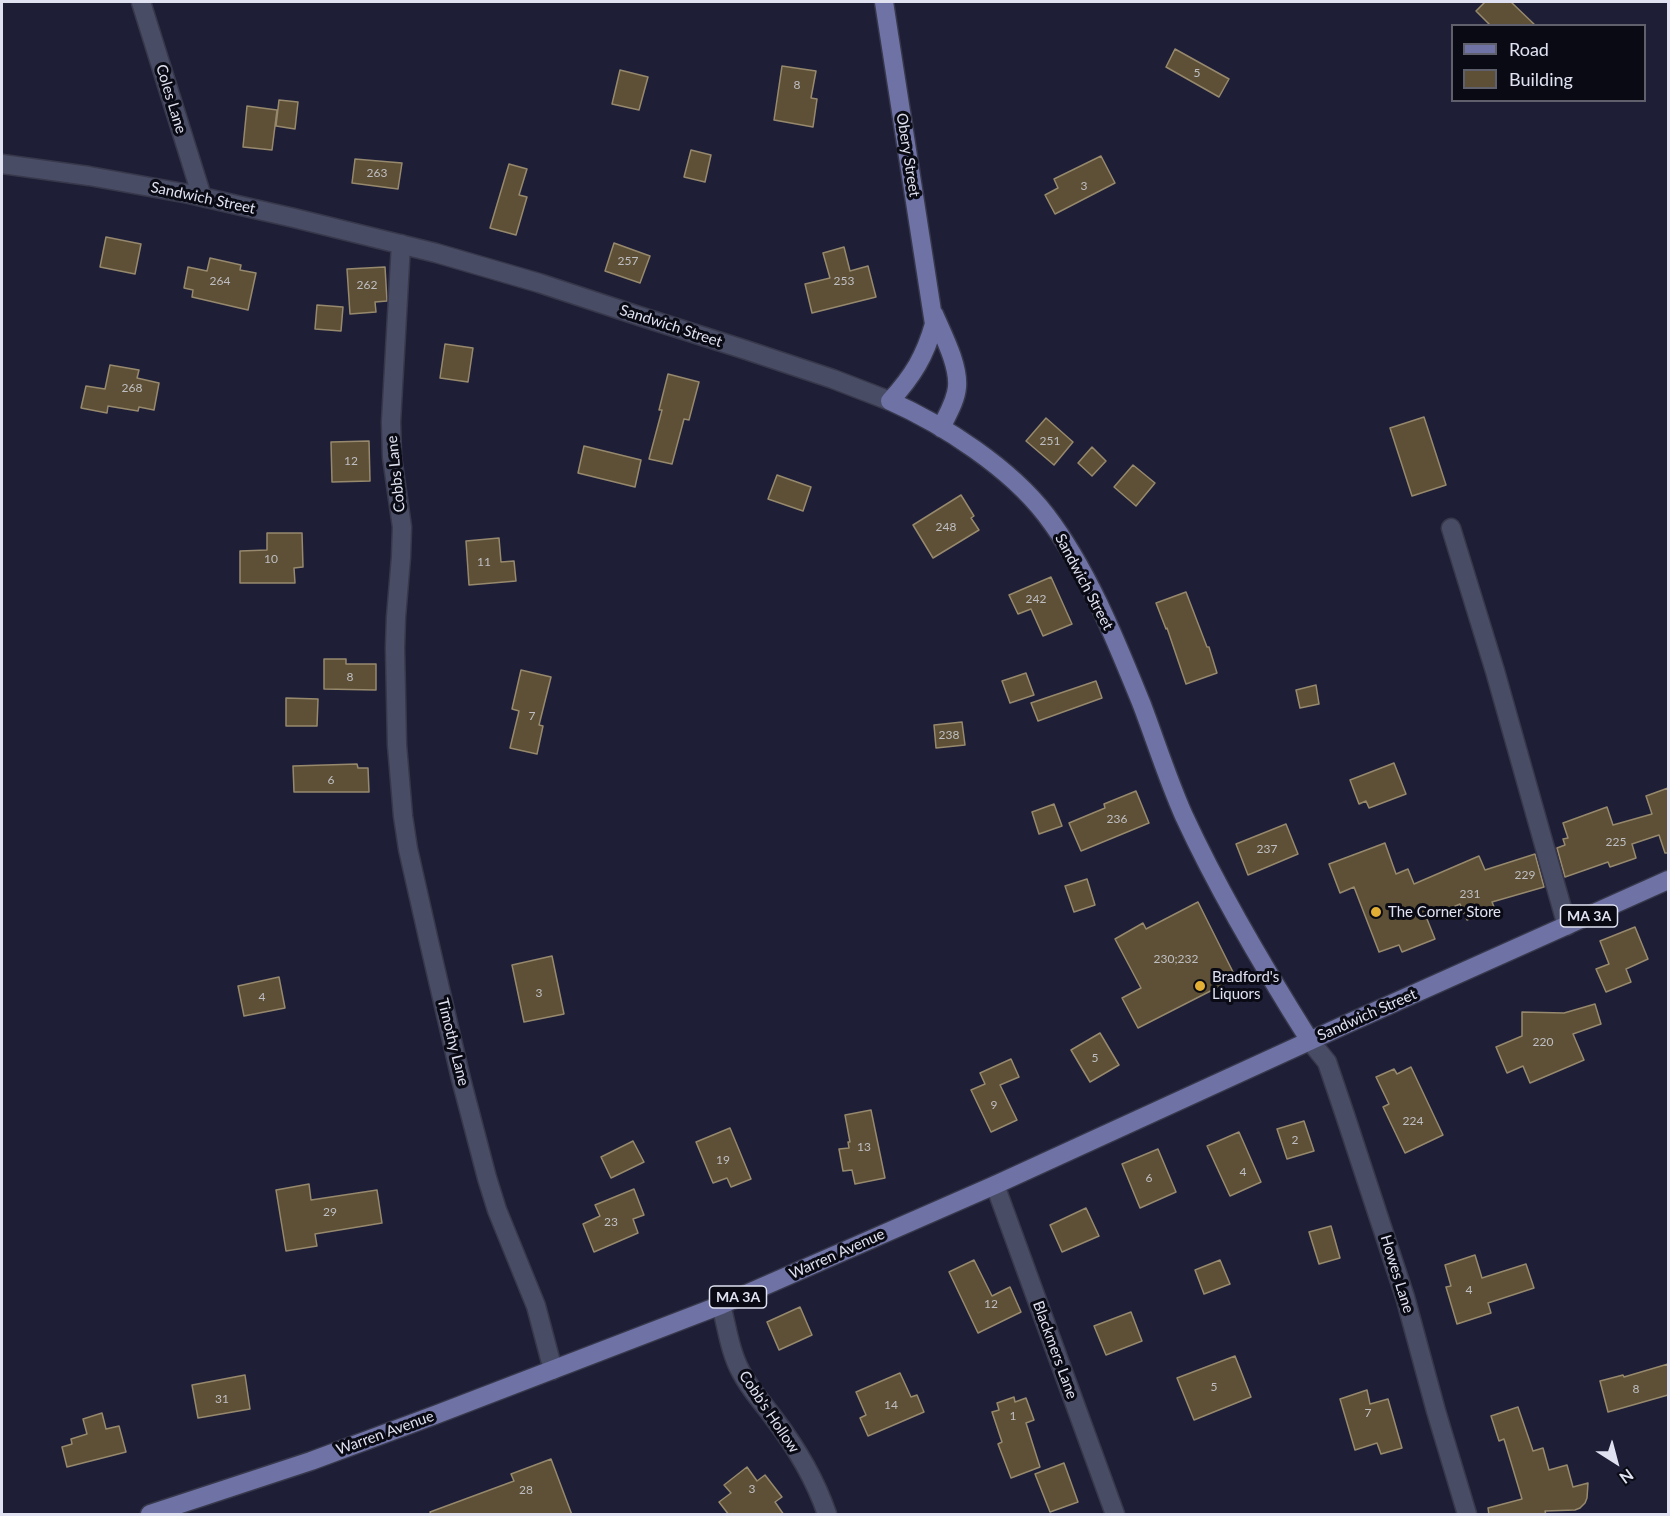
<!DOCTYPE html>
<html>
<head>
<meta charset="utf-8">
<style>
  body { margin:0 }
  #map { position:relative; width:1670px; height:1516px; overflow:hidden; background:#1e1f36; font-family:Lato,sans-serif }
  canvas { display:block }
  .frame { position:absolute; inset:0; border:3px solid #e0e2f1; pointer-events:none }
  .legend { position:absolute; left:1451px; top:24px; width:195px; height:78px; box-sizing:border-box; background:#090a14; border:2px solid #5f606c; margin:0; padding:8px 10px; list-style:none; font-size:18px; color:#e0e2f1 }
  .legend li { display:flex; align-items:center; gap:12px; height:30px }
  .legend b { width:30px; border:2px solid #5f606c }
  .north { position:absolute; left:1586px; top:1432px; width:60px; height:60px; -webkit-text-stroke:4px #090a14; paint-order:stroke; rotate:144deg; font-size:16px; font-weight:700; line-height:24px; text-align:center; color:#e0e2f1 }
  .north::after { content:''; display:block; margin:auto; width:21px; height:27px; background:#e0e2f1; clip-path:polygon(50% 0,100% 100%,50% 72%,0 100%) }
</style>
</head>
<body>
<div id="map">
<canvas width="1670" height="1516"></canvas>
<div class="frame"></div>
<ul class="legend">
<li><b style="height:8px;background:#6e72a5"></b>Road</li>
<li><b style="height:16px;background:#5d5036"></b>Building</li>
</ul>
<div class="north">N</div>
</div>
<script>
const ctx = document.querySelector('canvas').getContext('2d');
ctx.lineJoin = 'round';
function paint(path, color) {
  ctx.fillStyle = color;
  ctx.fill(path, 'evenodd');
}
function trace(path, color, width, dash) {
  ctx.strokeStyle = color;
  ctx.lineWidth = width;
  ctx.lineCap = dash ? 'butt' : 'round';
  ctx.setLineDash(dash || []);
  ctx.stroke(path);
}
function drawText(font, color, halo, rows, align = 'center') {
  ctx.font = font + ' Lato,sans-serif';
  ctx.lineWidth = 6;
  ctx.setLineDash([]);
  ctx.textBaseline = 'middle';
  ctx.strokeStyle = halo;
  ctx.fillStyle = color;
  for (const [text, x, y, turn = 0] of rows) {
    ctx.save();
    ctx.translate(x, y);
    ctx.rotate((+turn || 0) * Math.PI / 180);
    ctx.textAlign = isNaN(turn) ? turn : align;
    if (halo) ctx.strokeText(text, 0, 0);
    ctx.fillText(text, 0, 0);
    ctx.restore();
  }
}
const building = new Path2D(`
  M1485 2H1511L1536 26H1491L1476 11Z
  M1175 49 1229 79 1219 97 1166 67Z
  M782 66 816 71 811 98 817 99 813 127 774 120Z
  M620 70 648 77 639 110 612 104Z
  M279 100 298 102 295 129 276 126Z
  M247 106 277 110 272 150 243 147Z
  M691 150 711 155 705 182 684 177Z
  M1101 156 1115 183 1055 214 1045 195 1058 188 1054 179Z
  M355 159 402 163 398 189 352 183Z
  M509 164 527 169 519 195 527 197 516 235 490 228Z
  M106 237 141 244 135 274 100 267Z
  M614 243 650 256 640 283 605 271Z
  M844 247 850 271 868 266 876 297 812 313 805 284 830 278 823 253Z
  M210 258 241 265 240 270 256 273 248 310 192 297 193 290 184 288 188 267 207 271Z
  M385 267 387 301 375 302 376 312 350 314 347 269Z
  M317 305 343 307 341 331 315 329Z
  M445 344 473 348 468 382 440 378Z
  M110 365 139 370 137 378 159 383 154 410 139 407 138 411 108 406 107 413 81 408 86 386 105 389Z
  M668 374 699 382 689 420 684 419 672 464 649 459 662 410H659Z
  M1424 417 1446 485 1412 496 1390 428Z
  M1046 418 1073 442 1054 465 1026 441Z
  M369 441 370 481 332 482 331 442Z
  M584 446 641 460 635 487 578 473Z
  M1092 447 1106 461 1092 476 1078 463Z
  M1133 465 1155 483 1136 506 1114 487Z
  M777 475 811 487 803 511 768 499Z
  M961 495 974 516 971 518 979 530 933 558 913 525Z
  M267 533H302L303 567 294 568 295 583H240V551L267 550Z
  M499 538 501 562 514 561 516 581 469 585 466 541Z
  M1051 577 1072 624 1043 636 1031 609 1018 614 1009 595Z
  M1186 592 1207 647H1209L1217 673 1186 684 1167 628 1166 629 1156 603Z
  M324 659H346V664H376V690L324 689Z
  M521 670 551 677 539 725 543 726 537 754 510 748 519 711 512 709Z
  M1026 673 1034 695 1010 703 1002 681Z
  M1096 681 1102 698 1038 721 1031 703Z
  M1316 685 1319 704 1300 708 1296 690Z
  M286 698 318 699 317 726H286Z
  M962 722 965 745 936 748 934 725Z
  M1394 763 1406 794 1369 808 1366 801 1359 804 1350 780Z
  M357 764 358 768H368L369 792H294L293 766Z
  M1668 788V853H1665L1659 835 1632 844 1636 858 1610 867 1608 862 1565 877 1557 848 1565 845 1563 839 1568 838 1563 823 1607 807 1613 825 1652 814 1646 796Z
  M1136 791 1149 823 1081 851 1069 823 1105 808 1104 804Z
  M1054 804 1062 826 1039 834 1032 812Z
  M1286 824 1298 854 1248 875 1236 844Z
  M1385 843 1396 874 1408 869 1414 884 1479 856 1485 870 1535 854 1544 887 1492 902 1494 907 1467 920 1460 904 1427 919 1435 939 1402 952 1399 945 1379 952 1354 887 1340 893 1329 864Z
  M1087 879 1095 905 1074 912 1065 886Z
  M1198 902 1236 978 1138 1028 1122 998 1141 988 1115 939 1143 923 1146 929Z
  M1635 927 1648 959 1626 969 1631 982 1606 992 1596 969 1609 964 1600 941Z
  M552 956 564 1014 524 1022 512 965Z
  M279 977 285 1008 244 1016 238 986Z
  M1595 1004 1601 1024 1573 1034 1584 1060 1530 1083 1523 1066 1507 1073 1496 1047 1522 1036V1012L1564 1013Z
  M1100 1033 1119 1065 1090 1082 1071 1050Z
  M1011 1059 1019 1077 1000 1085 1017 1120 991 1132 971 1090 985 1084 980 1073Z
  M1411 1067 1443 1135 1405 1153 1383 1107 1389 1104 1376 1077 1394 1069 1397 1074Z
  M871 1110 885 1178 855 1184 852 1170 843 1171 839 1149 849 1148 848 1142H850L845 1115Z
  M1304 1121 1314 1151 1287 1159 1277 1129Z
  M730 1128 751 1179 731 1187 727 1178 713 1183 696 1142Z
  M1239 1132 1261 1182 1230 1196 1207 1146Z
  M633 1141 644 1162 611 1178 601 1157Z
  M1158 1149 1176 1192 1140 1208 1122 1164Z
  M309 1184 311 1200 377 1190 382 1223 315 1234 317 1246 286 1251 276 1190Z
  M634 1189 644 1215 633 1219 638 1233 594 1252 583 1224 600 1216 595 1205Z
  M1086 1208 1099 1236 1062 1252 1050 1225Z
  M1331 1226 1340 1258 1319 1264 1309 1232Z
  M1475 1255 1482 1278 1526 1264 1534 1288 1488 1303 1491 1313 1457 1324 1446 1287 1451 1286 1445 1265Z
  M974 1260 992 1296 1010 1287 1021 1312 978 1333 949 1272Z
  M1220 1260 1230 1284 1204 1294 1195 1270Z
  M800 1307 812 1335 779 1350 767 1322Z
  M1131 1312 1142 1341 1106 1355 1094 1326Z
  M1235 1356 1251 1397 1194 1420 1177 1378Z
  M1668 1364V1395L1608 1412 1600 1381 1623 1375 1624 1377Z
  M900 1373 911 1397 917 1395 924 1412 868 1436 860 1418 866 1415 856 1392Z
  M245 1375 250 1409 198 1418 192 1385Z
  M1367 1390 1370 1404 1388 1399 1402 1448 1381 1454 1377 1443 1355 1450 1340 1399Z
  M1014 1397 1015 1402 1026 1398 1034 1420 1026 1423 1040 1467 1011 1478 998 1444 1002 1442 992 1412 999 1410 997 1403Z
  M1518 1407 1533 1451 1543 1448 1549 1470 1567 1465 1573 1487 1588 1483 1587 1498 1585 1503 1580 1508 1575 1510 1545 1511 1546 1515H1489L1488 1508 1522 1499 1504 1439 1499 1441 1491 1416Z
  M102 1413 106 1429 119 1426 126 1452 67 1467 62 1447 72 1444 71 1439 87 1434 83 1419Z
  M551 1459 572 1515H431L430 1512 514 1481 511 1474Z
  M1064 1463 1078 1502 1050 1512 1035 1474Z
  M747 1467 757 1481 765 1475 782 1497 775 1502 784 1515H729L719 1502 731 1493 724 1485Z`);
paint(building, '#5d5036');
trace(building, '#97896d', 1.5);
const minor = new Path2D(`
  M141 2 202 197
  M2 164 89 176 189 194 294 218 436 253 539 283 639 316 743 349 833 379 890 401
  M401 244 391 422 392 457 402 527 401 557 396 617 395 648 397 745 403 816 408 849 430 946 461 1079 487 1178 497 1210 536 1306 553 1370
  M1451 528 1495 671 1567 926
  M1310 1041 1327 1062 1345 1115 1405 1297 1436 1411 1467 1514
  M995 1185 1115 1514
  M721 1305C727 1327 730 1352 741 1372 749 1388 762 1402 773 1417 796 1447 815 1479 827 1514`);
const major = new Path2D(`
  M884 2 934 324C925 356 913 376 890 401 944 425 1010 468 1046 515 1088 570 1116 641 1142 705 1156 742 1168 780 1184 816 1220 894 1264 968 1310 1041
  M934 314C943 335 959 365 957 387 956 401 947 415 941 428
  M150 1514 311 1461 435 1415 721 1305 995 1185 1340 1027 1668 880`);
trace(minor, '#38384c', 21);
trace(major, '#38384c', 21);
trace(minor, '#494c65', 18);
trace(major, '#6e72a5', 18);
for (const [x, y, r, color] of [
  [1376,912,6,"#e2af34"],
  [1200,986,6,"#e2af34"]
]) {
  const dot = new Path2D();
  dot.arc(x, y, r, 0, 2 * Math.PI);
  ctx.fillStyle = color;
  ctx.fill(dot);
  trace(dot, '#090a14', 2);
}
drawText('12px', '#bfbec2', null, [
  ["5",1197,73],
  ["8",797,85],
  ["263",377,173],
  ["3",1084,186],
  ["257",628,261],
  ["264",220,281],
  ["253",844,281],
  ["262",367,285],
  ["268",132,388],
  ["251",1050,441],
  ["12",351,461],
  ["248",946,527],
  ["10",271,559],
  ["11",484,562],
  ["242",1036,599],
  ["8",350,677],
  ["7",532,716],
  ["238",949,735],
  ["6",331,780],
  ["236",1117,819],
  ["225",1616,842],
  ["237",1267,849],
  ["229",1525,875],
  ["231",1470,894],
  ["230;232",1176,959],
  ["3",539,993],
  ["4",262,997],
  ["220",1543,1042],
  ["5",1095,1058],
  ["9",994,1105],
  ["224",1413,1121],
  ["2",1295,1140],
  ["13",864,1147],
  ["19",723,1160],
  ["4",1243,1172],
  ["6",1149,1178],
  ["29",330,1212],
  ["23",611,1222],
  ["4",1469,1290],
  ["12",991,1304],
  ["5",1214,1387],
  ["8",1636,1389],
  ["31",222,1399],
  ["14",891,1405],
  ["7",1368,1413],
  ["1",1013,1416],
  ["3",752,1489],
  ["28",526,1490]
]);
for (const [x, y, w] of [
  [1589,916,57],
  [738,1297,57]
]) {
  const box = new Path2D();
  box.roundRect(x - w / 2, y - 11, w, 22, 4.5);
  ctx.fillStyle = '#090a14';
  ctx.fill(box);
  trace(box, '#e0e2f1', 1.5);
}
drawText('bold 14px', '#e0e2f1', null, [
  ["MA 3A",1589,916],
  ["MA 3A",738,1297]
]);
drawText('15px', '#e0e2f1', '#090a14', [
  ["Coles Lane",171,99,73],
  ["Obery Street",908,155,81],
  ["Sandwich Street",203,198,12],
  ["Sandwich Street",671,326,18],
  ["Cobbs Lane",396,474,-96],
  ["Sandwich Street",1084,582,62],
  ["Sandwich Street",1367,1015,-24],
  ["Timothy Lane",453,1042,76],
  ["Warren Avenue",837,1254,-24],
  ["Howes Lane",1397,1274,73],
  ["Blackmers Lane",1055,1350,70],
  ["Cobb's Hollow",769,1412,56],
  ["Warren Avenue",385,1433,-20]
]);
drawText('15px', '#e0e2f1', '#090a14', [
  ["The Corner Store",1388,912],
  ["Bradford's",1212,977],
  ["Liquors",1212,994]
], 'left');
</script>
</body>
</html>
